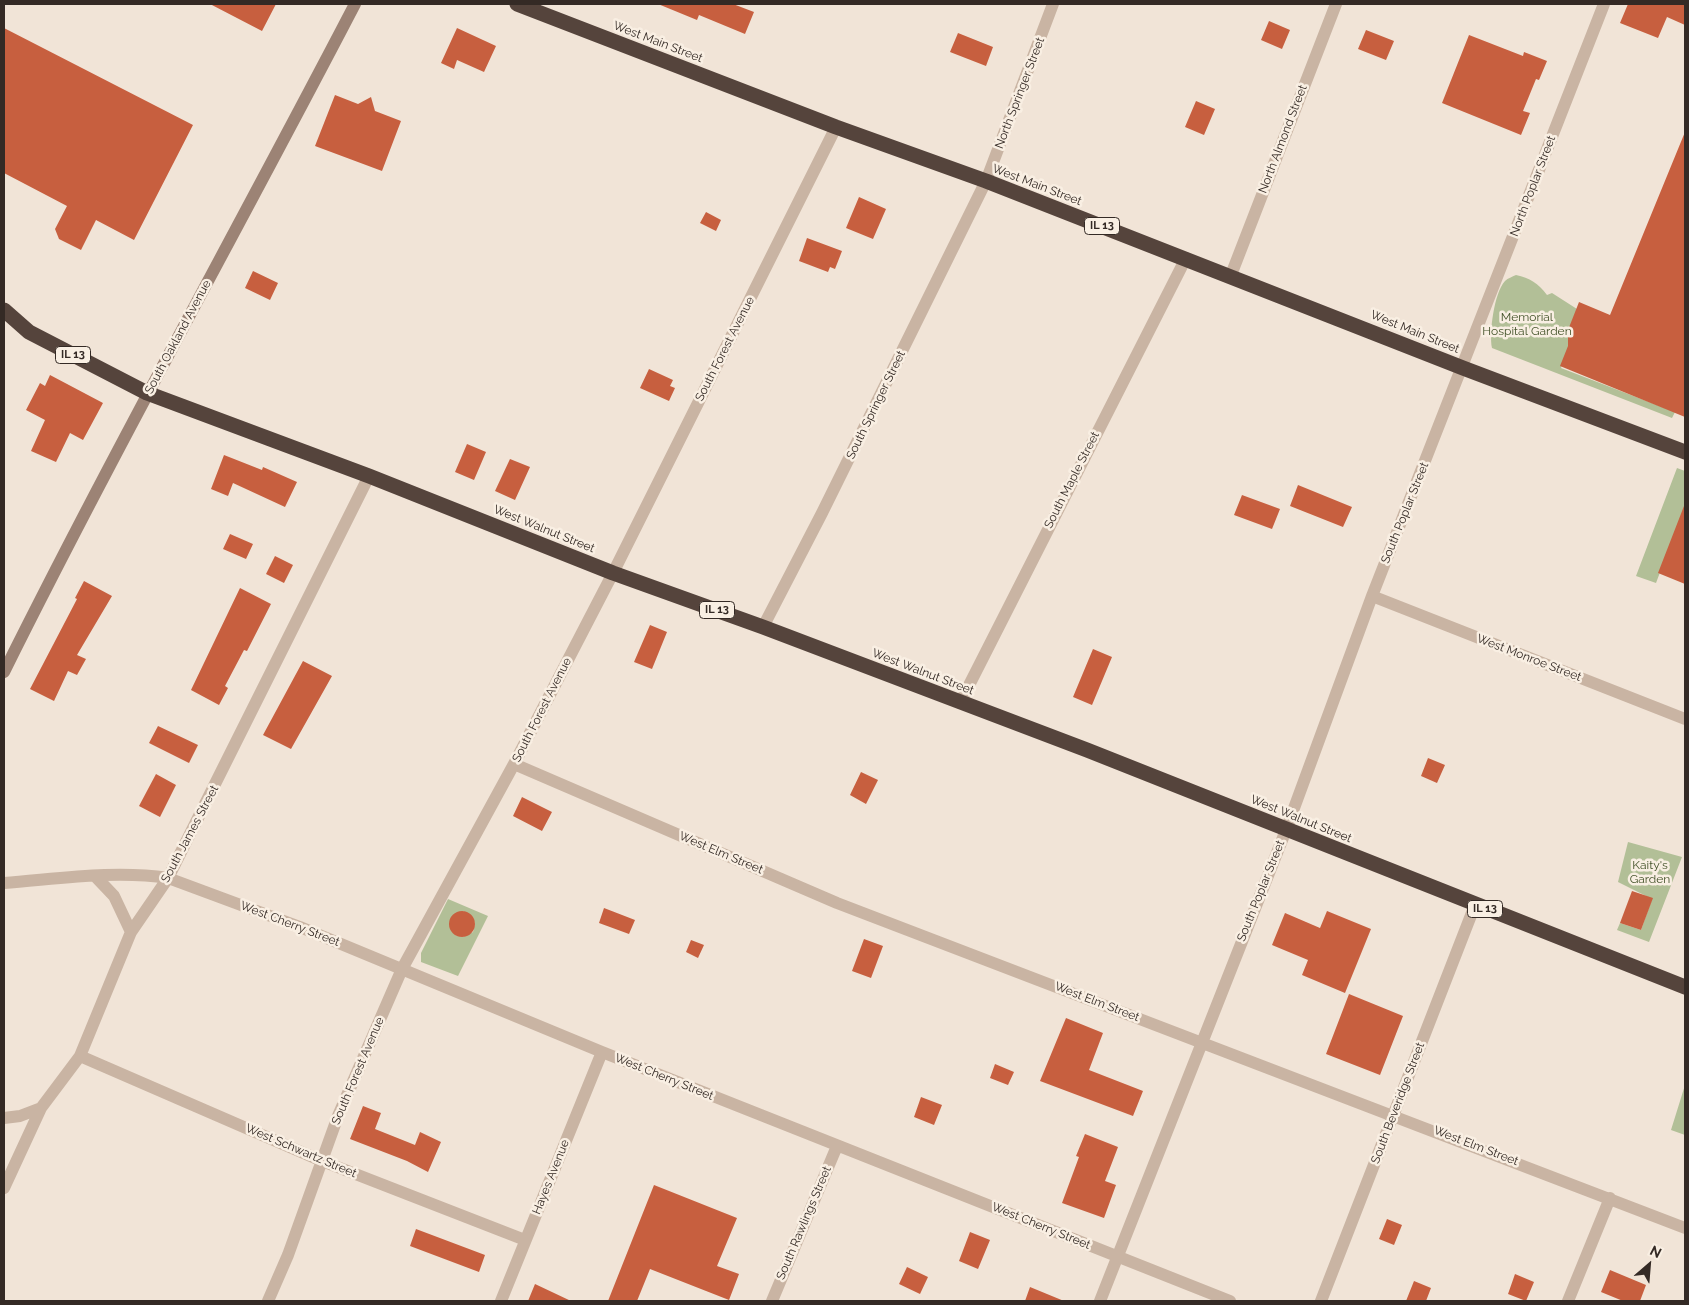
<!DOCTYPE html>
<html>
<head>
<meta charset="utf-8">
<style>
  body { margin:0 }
  #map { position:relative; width:1689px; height:1305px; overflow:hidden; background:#f1e4d7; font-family:Raleway,sans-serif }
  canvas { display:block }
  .frame { position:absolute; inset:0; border:5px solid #342a25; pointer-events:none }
  .north { position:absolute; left:1624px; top:1240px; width:50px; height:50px; -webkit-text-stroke:4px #f9efe3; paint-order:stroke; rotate:27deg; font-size:14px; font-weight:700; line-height:20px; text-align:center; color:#342a25 }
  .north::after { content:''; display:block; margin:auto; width:18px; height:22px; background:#342a25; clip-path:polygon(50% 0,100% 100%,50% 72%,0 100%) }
</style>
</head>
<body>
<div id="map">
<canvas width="1689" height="1305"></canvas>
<div class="frame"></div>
<div class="north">N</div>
</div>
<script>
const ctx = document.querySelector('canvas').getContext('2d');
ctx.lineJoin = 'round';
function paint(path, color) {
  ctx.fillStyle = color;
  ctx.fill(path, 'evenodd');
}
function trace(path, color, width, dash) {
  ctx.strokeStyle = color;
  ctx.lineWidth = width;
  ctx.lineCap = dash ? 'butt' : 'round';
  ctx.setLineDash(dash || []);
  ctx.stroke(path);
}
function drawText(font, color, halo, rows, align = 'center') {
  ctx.font = font + ' Raleway,sans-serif';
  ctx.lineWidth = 5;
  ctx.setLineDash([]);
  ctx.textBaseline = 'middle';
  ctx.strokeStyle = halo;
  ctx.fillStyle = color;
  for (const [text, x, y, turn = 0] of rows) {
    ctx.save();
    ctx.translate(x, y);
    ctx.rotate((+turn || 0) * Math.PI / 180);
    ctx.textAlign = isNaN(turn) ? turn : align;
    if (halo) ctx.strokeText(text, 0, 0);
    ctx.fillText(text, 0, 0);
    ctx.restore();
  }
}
paint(new Path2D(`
  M1516 275C1530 278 1538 283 1547 295L1552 293 1577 309 1568 333 1574 336 1561 368 1675 412 1672 418 1492 348C1489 333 1494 293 1505 281 1508 278 1512 277 1516 275Z
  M1677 468 1685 471V506L1656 583 1636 576Z
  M1628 842 1682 857 1649 942 1617 930 1620 923 1641 930 1652 899 1618 882Z
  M448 899 488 916 458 976 421 962V953ZM463 911 473 917 475 924 473 932 463 937 455 935 450 925 454 915Z
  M1685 1085V1135L1671 1130Z`), '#b2bf97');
paint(new Path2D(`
  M210 4H276L262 31Z
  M658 4H733L754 12 745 34 699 15 697 20Z
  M1628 4H1685V25L1667 17 1658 38 1620 23Z
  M1269 21 1290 30 1282 49 1261 40Z
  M4 28 193 125 134 240 96 220 81 250 59 239 55 229 67 206 4 173Z
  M457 28 496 46 484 72 457 60 454 69 441 63Z
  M1366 30 1394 41 1386 60 1358 49Z
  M958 33 993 47 986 66 950 52Z
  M1469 35 1523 56 1524 52 1547 61 1539 80 1536 79 1523 111 1530 113 1521 135 1442 103Z
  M335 95 358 104 371 97 375 111 401 121 382 171 315 146Z
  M1196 101 1215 109 1204 135 1185 127Z
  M1685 132V417L1560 366 1568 346V330L1579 302 1610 315Z
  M859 197 886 209 873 239 846 228Z
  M706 212 721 220 716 231 700 223Z
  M807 238 842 251 835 269 830 267 828 272 799 261Z
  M253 271 278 283 270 300 245 288Z
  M649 369 673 380 670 386 675 388 669 401 640 388Z
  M50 375 103 403 83 440 70 433 56 462 31 451 45 420 26 410 40 383 45 386Z
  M467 444 486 452 474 480 455 472Z
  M224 455 262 470 263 467 297 482 285 507 233 483 228 496 211 489Z
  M510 459 530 467 515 500 495 491Z
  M1298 485 1352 507 1343 527 1290 506Z
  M1242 495 1280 509 1272 529 1234 515Z
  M1684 506H1685V584L1658 573Z
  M230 534 253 544 246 559 223 549Z
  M275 556 293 565 284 583 266 574Z
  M84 581 112 596 77 655 86 659 77 675 68 671 54 701 30 689 77 599 75 598Z
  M240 588 271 604 247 651 244 650 225 686 228 688 219 705 191 690Z
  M650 625 667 632 652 669 634 662Z
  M1093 649 1112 657 1092 705 1073 697Z
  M303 661 332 676 291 749 263 735Z
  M158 726 198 745 189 763 149 743Z
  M1428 758 1445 765 1437 783 1421 776Z
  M861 772 878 780 866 804 850 795Z
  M156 774 176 785 160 817 139 806Z
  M522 797 552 812 542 831 513 816Z
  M1632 891 1653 898 1641 930 1620 923Z
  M604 908 635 920 629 934 599 923Z
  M1327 911 1371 929 1345 993 1302 975 1308 960 1272 945 1285 913 1320 928Z
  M449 924a13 13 0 1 1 26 0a13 13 0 1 1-26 0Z
  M864 939 883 946 871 978 852 971Z
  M691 940 704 945 698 958 686 952Z
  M1349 994 1403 1016 1380 1075 1326 1054Z
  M1066 1018 1103 1033 1089 1070 1143 1091 1133 1116 1040 1081Z
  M995 1064 1014 1072 1008 1085 990 1078Z
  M921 1097 942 1105 934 1125 914 1117Z
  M363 1106 381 1113 375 1129 415 1145 420 1132 441 1142 428 1172 407 1161 350 1139Z
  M1085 1134 1118 1147 1105 1181 1116 1185 1104 1218 1062 1203 1079 1157 1076 1156Z
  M654 1185 737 1218 717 1266 739 1274 729 1300 650 1269 637 1301H608Z
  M1387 1219 1402 1225 1394 1245 1379 1239Z
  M416 1229 485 1255 479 1272 410 1246Z
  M970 1232 990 1240 978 1269 959 1261Z
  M907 1267 928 1277 920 1294 899 1284Z
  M1610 1270 1646 1285 1640 1301H1623L1601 1292Z
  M1515 1274 1534 1282 1526 1301 1508 1294Z
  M1414 1281 1431 1288 1426 1301H1406Z
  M535 1284 571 1301H528Z
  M1030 1287 1064 1301H1025Z`), '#c75f3f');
trace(new Path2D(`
  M1231 275 1336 4
  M1372 596 1685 719
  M763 627 822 513 986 181 1053 4
  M960 703 1186 258
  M514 764 837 903 1685 1228
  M95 876 114 896 131 932
  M4 883C58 879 114 870 168 878L300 927 602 1052 1230 1301
  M80 1056 322 1161 525 1240
  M4 1118 20 1116 41 1108
  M4 1188 41 1108 80 1056 131 932 168 878 369 476
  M268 1301 288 1255 338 1116 402 969 514 764 613 573 836 127
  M501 1301 602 1052
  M772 1301 837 1146
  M1100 1301 1286 830 1372 596 1604 4
  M1321 1301 1475 905
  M1568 1301 1610 1198`), '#c9b4a3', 12);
trace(new Path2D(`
  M4 672C116 447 239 227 355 4`), '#9c8375', 12);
trace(new Path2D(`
  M517 4 836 127 986 181 1463 368 1685 452
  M4 310 29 332 147 393 369 476 613 573 763 627 1087 750 1685 987`), '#55443c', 15);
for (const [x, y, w] of [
  [1102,226,35],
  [73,355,35],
  [717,610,35],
  [1485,909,35]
]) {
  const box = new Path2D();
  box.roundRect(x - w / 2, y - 8.5, w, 17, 4);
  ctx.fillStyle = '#f9efe3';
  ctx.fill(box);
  trace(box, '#342a25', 1);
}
drawText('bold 11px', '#342a25', null, [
  ["IL 13",1102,226],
  ["IL 13",73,355],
  ["IL 13",717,610],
  ["IL 13",1485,909]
]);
drawText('12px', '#342a25', '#f9efe3', [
  ["West Main Street",658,42,21],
  ["North Springer Street",1020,93,-69],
  ["North Almond Street",1283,139,-69],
  ["West Main Street",1037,185,21],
  ["North Poplar Street",1533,186,-69],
  ["West Main Street",1415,332,22],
  ["South Oakland Avenue",178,337,-62],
  ["South Forest Avenue",725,349,-63],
  ["South Springer Street",876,405,-64],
  ["South Maple Street",1072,480,-63],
  ["South Poplar Street",1405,513,-68],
  ["West Walnut Street",544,529,22],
  ["West Monroe Street",1529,658,21],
  ["West Walnut Street",923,672,21],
  ["South Forest Avenue",542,710,-63],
  ["West Walnut Street",1301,819,22],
  ["South James Street",190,834,-62],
  ["West Elm Street",721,853,23],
  ["South Poplar Street",1261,891,-68],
  ["West Cherry Street",290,924,21],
  ["West Elm Street",1097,1002,21],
  ["South Forest Avenue",358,1071,-67],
  ["West Cherry Street",664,1077,22],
  ["South Beveridge Street",1398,1103,-69],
  ["West Elm Street",1476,1146,21],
  ["West Schwartz Street",301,1151,23],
  ["Hayes Avenue",551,1177,-68],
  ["South Rawlings Street",804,1223,-67],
  ["West Cherry Street",1041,1226,22]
]);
drawText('12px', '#435229', '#f9efe3', [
  ["Memorial",1527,317],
  ["Hospital Garden",1527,331],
  ["Kaity's",1650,865],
  ["Garden",1650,879]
]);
</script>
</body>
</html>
